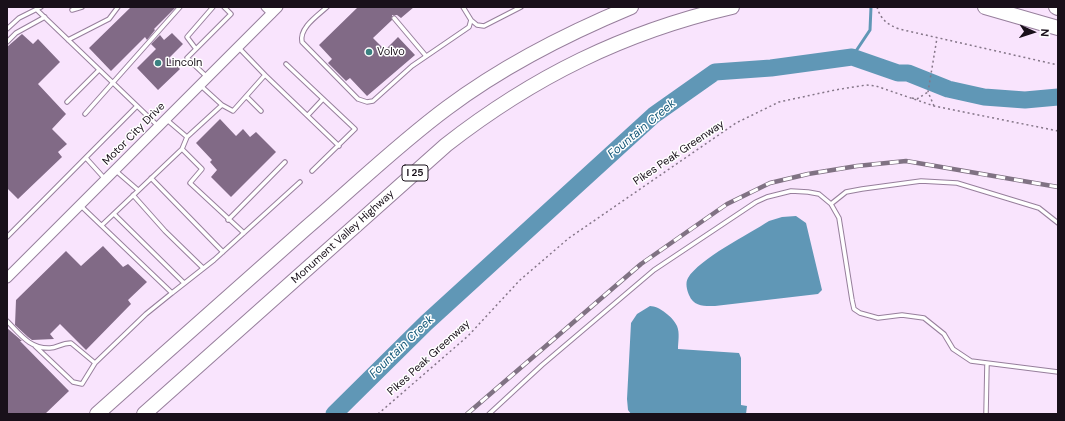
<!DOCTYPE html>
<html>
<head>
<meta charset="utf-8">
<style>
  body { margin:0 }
  #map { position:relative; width:1065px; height:421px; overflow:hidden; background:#f9e4fd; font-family:"DM Sans",sans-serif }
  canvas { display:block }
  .frame { position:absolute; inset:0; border:8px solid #19101a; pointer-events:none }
  .north { position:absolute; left:1013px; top:12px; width:40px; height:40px; -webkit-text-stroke:3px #fff; paint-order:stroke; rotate:93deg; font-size:11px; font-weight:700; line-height:16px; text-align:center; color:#19101a }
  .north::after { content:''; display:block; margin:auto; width:14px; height:18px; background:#19101a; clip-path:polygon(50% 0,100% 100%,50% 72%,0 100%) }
</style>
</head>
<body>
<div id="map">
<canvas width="1065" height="421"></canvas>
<div class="frame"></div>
<div class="north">N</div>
</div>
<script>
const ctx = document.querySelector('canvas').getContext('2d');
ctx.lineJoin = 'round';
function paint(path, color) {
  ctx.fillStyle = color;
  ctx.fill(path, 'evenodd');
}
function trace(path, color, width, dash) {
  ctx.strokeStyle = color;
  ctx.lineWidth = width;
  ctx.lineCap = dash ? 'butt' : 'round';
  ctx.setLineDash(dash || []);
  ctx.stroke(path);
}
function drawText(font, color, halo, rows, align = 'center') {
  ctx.font = font + ' "DM Sans",sans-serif';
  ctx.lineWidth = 3;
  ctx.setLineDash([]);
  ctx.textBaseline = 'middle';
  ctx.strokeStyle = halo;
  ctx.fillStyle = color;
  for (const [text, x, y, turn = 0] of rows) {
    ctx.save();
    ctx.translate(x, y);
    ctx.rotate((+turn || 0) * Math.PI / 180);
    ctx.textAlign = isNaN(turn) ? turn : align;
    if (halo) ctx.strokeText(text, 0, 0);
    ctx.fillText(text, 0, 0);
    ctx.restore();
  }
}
paint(new Path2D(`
  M796 216 806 223 822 290 818 294 715 306C704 306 694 307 689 295 687 290 685 283 688 278 699 259 749 234 769 221L782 217Z
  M650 306C659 306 673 317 677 326 680 333 678 342 678 349L739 353 741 358V405L747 406 746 414H631L628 410 627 399 631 323 637 314Z`), '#6097b6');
trace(new Path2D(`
  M852 57 870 30 871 7`), '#6097b6', 3);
trace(new Path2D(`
  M334 414 426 323 654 115 715 72 771 68 852 57 898 73H908L948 89 984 97 1025 100 1058 97`), '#6097b6', 17);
paint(new Path2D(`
  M131 7H176L154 29 155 30 147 40 145 37 111 71 89 48Z
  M358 7H414L401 18 397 15H392V20L373 38 385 50 398 37 415 55 367 96 350 78 346 81 328 63 332 59 319 45Z
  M172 33 183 44 169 58 180 69 158 90 137 68 156 49 151 44 160 35 164 40Z
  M22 34 33 44 38 39 60 62 38 84 66 114 52 129 67 144 58 152 62 157 18 199 7 188V47Z
  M220 119 236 136 243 129 250 137 256 132 276 152 231 197 211 177 217 170 210 162 212 160 196 143Z
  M103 246 123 267 128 264 147 282 128 300 131 304 86 350 60 324 50 334 54 339 32 340 28 337 15 325 16 300 66 251 81 266Z
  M7 328 22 341H20L69 391 45 414H7Z`), '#816a86');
const service = new Path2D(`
  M327 7C317 16 299 28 302 42L358 99 367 102 373 101 412 66 469 27 471 20 463 7
  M37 10 158 126
  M72 10 82 7
  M394 18 426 56
  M471 20 477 25 484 26 521 7
  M7 29 19 18 41 7
  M68 40 109 19 118 7
  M7 42 16 33 45 17
  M196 49 187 37 213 7
  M286 64 355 129 312 171
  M265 75 339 146
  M207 77 187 58 231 14 224 7
  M247 97 261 111
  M67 102 99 70
  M222 105 233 111 265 75 239 48
  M85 114 180 7
  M308 115 323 99
  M167 120 187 137 222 105 200 85
  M182 149 202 169 190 183 244 233
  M86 158 105 179
  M116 171 138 190
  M151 178 223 252
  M133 195 165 231 203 268
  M831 204 846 192 862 189 921 181 957 183 1039 208 1058 223
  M81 206 172 293 214 260 300 182
  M114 214 184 283
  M228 220 285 162
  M102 225 182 149 187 137
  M7 237 137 106
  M7 321C20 334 30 349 50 348 57 348 61 343 71 343L95 363 146 314 172 293
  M35 346 73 382 82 384 95 363
  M489 414 542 365 654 270 756 202 767 197 791 191 808 192 819 194 831 204 839 218 852 300 854 309 860 313 878 318 902 315 924 318 944 334 953 349 971 361 1058 372
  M986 414 987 363`);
const minor = new Path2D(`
  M265 7 272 14`);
const tertiary = new Path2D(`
  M7 278 278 7`);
const motorway = new Path2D(`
  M985 7 1058 28
  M1056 7 1058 8
  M97 414C166 352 235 291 305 229 352 189 397 145 447 108 503 66 566 34 631 7
  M144 414 446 145C533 77 624 32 732 7`);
trace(service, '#977f9c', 5.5);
trace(minor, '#977f9c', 9);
trace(tertiary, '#977f9c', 11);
trace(motorway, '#977f9c', 16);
trace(new Path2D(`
  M877 7C881 20 887 24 899 29L1058 65
  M912 98 917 99 928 92
  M934 106 928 92 937 38
  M378 414 468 336 520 280 569 238 736 123 779 102 835 90 866 85 876 86 934 106 1058 131`), '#857688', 1.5, [2, 3]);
trace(service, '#fff', 3.5);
trace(minor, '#fff', 7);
trace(tertiary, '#fff', 9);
trace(motorway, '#fff', 14);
const rail = new Path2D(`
  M467 414 641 264 727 204 770 183 808 174 857 166 906 161 1058 187`);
trace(rail, '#807283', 4.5);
trace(rail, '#fff', 3, [9]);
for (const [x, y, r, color] of [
  [369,52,4,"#3a8281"],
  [158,63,4,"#3a8281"]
]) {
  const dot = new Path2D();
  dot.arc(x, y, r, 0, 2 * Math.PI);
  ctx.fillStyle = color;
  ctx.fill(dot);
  trace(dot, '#fff', 1.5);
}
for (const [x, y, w] of [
  [415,173,26]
]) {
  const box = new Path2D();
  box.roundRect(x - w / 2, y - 8, w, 16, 3);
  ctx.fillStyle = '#fff';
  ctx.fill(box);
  trace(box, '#19101a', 1);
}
drawText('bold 10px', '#19101a', null, [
  ["I 25",415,173]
]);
drawText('11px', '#19101a', '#fff', [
  ["Volvo",377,52],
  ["Lincoln",166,63]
], 'left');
drawText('11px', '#19101a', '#fff', [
  ["Motor City Drive",134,134,-45],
  ["Pikes Peak Greenway",679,153,-34],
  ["Monument Valley Highway",343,237,-42],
  ["Pikes Peak Greenway",429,358,-42]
]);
drawText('italic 12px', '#145878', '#fff', [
  ["Fountain Creek",642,129,-40],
  ["Fountain Creek",402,347,-44]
]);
</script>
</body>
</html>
